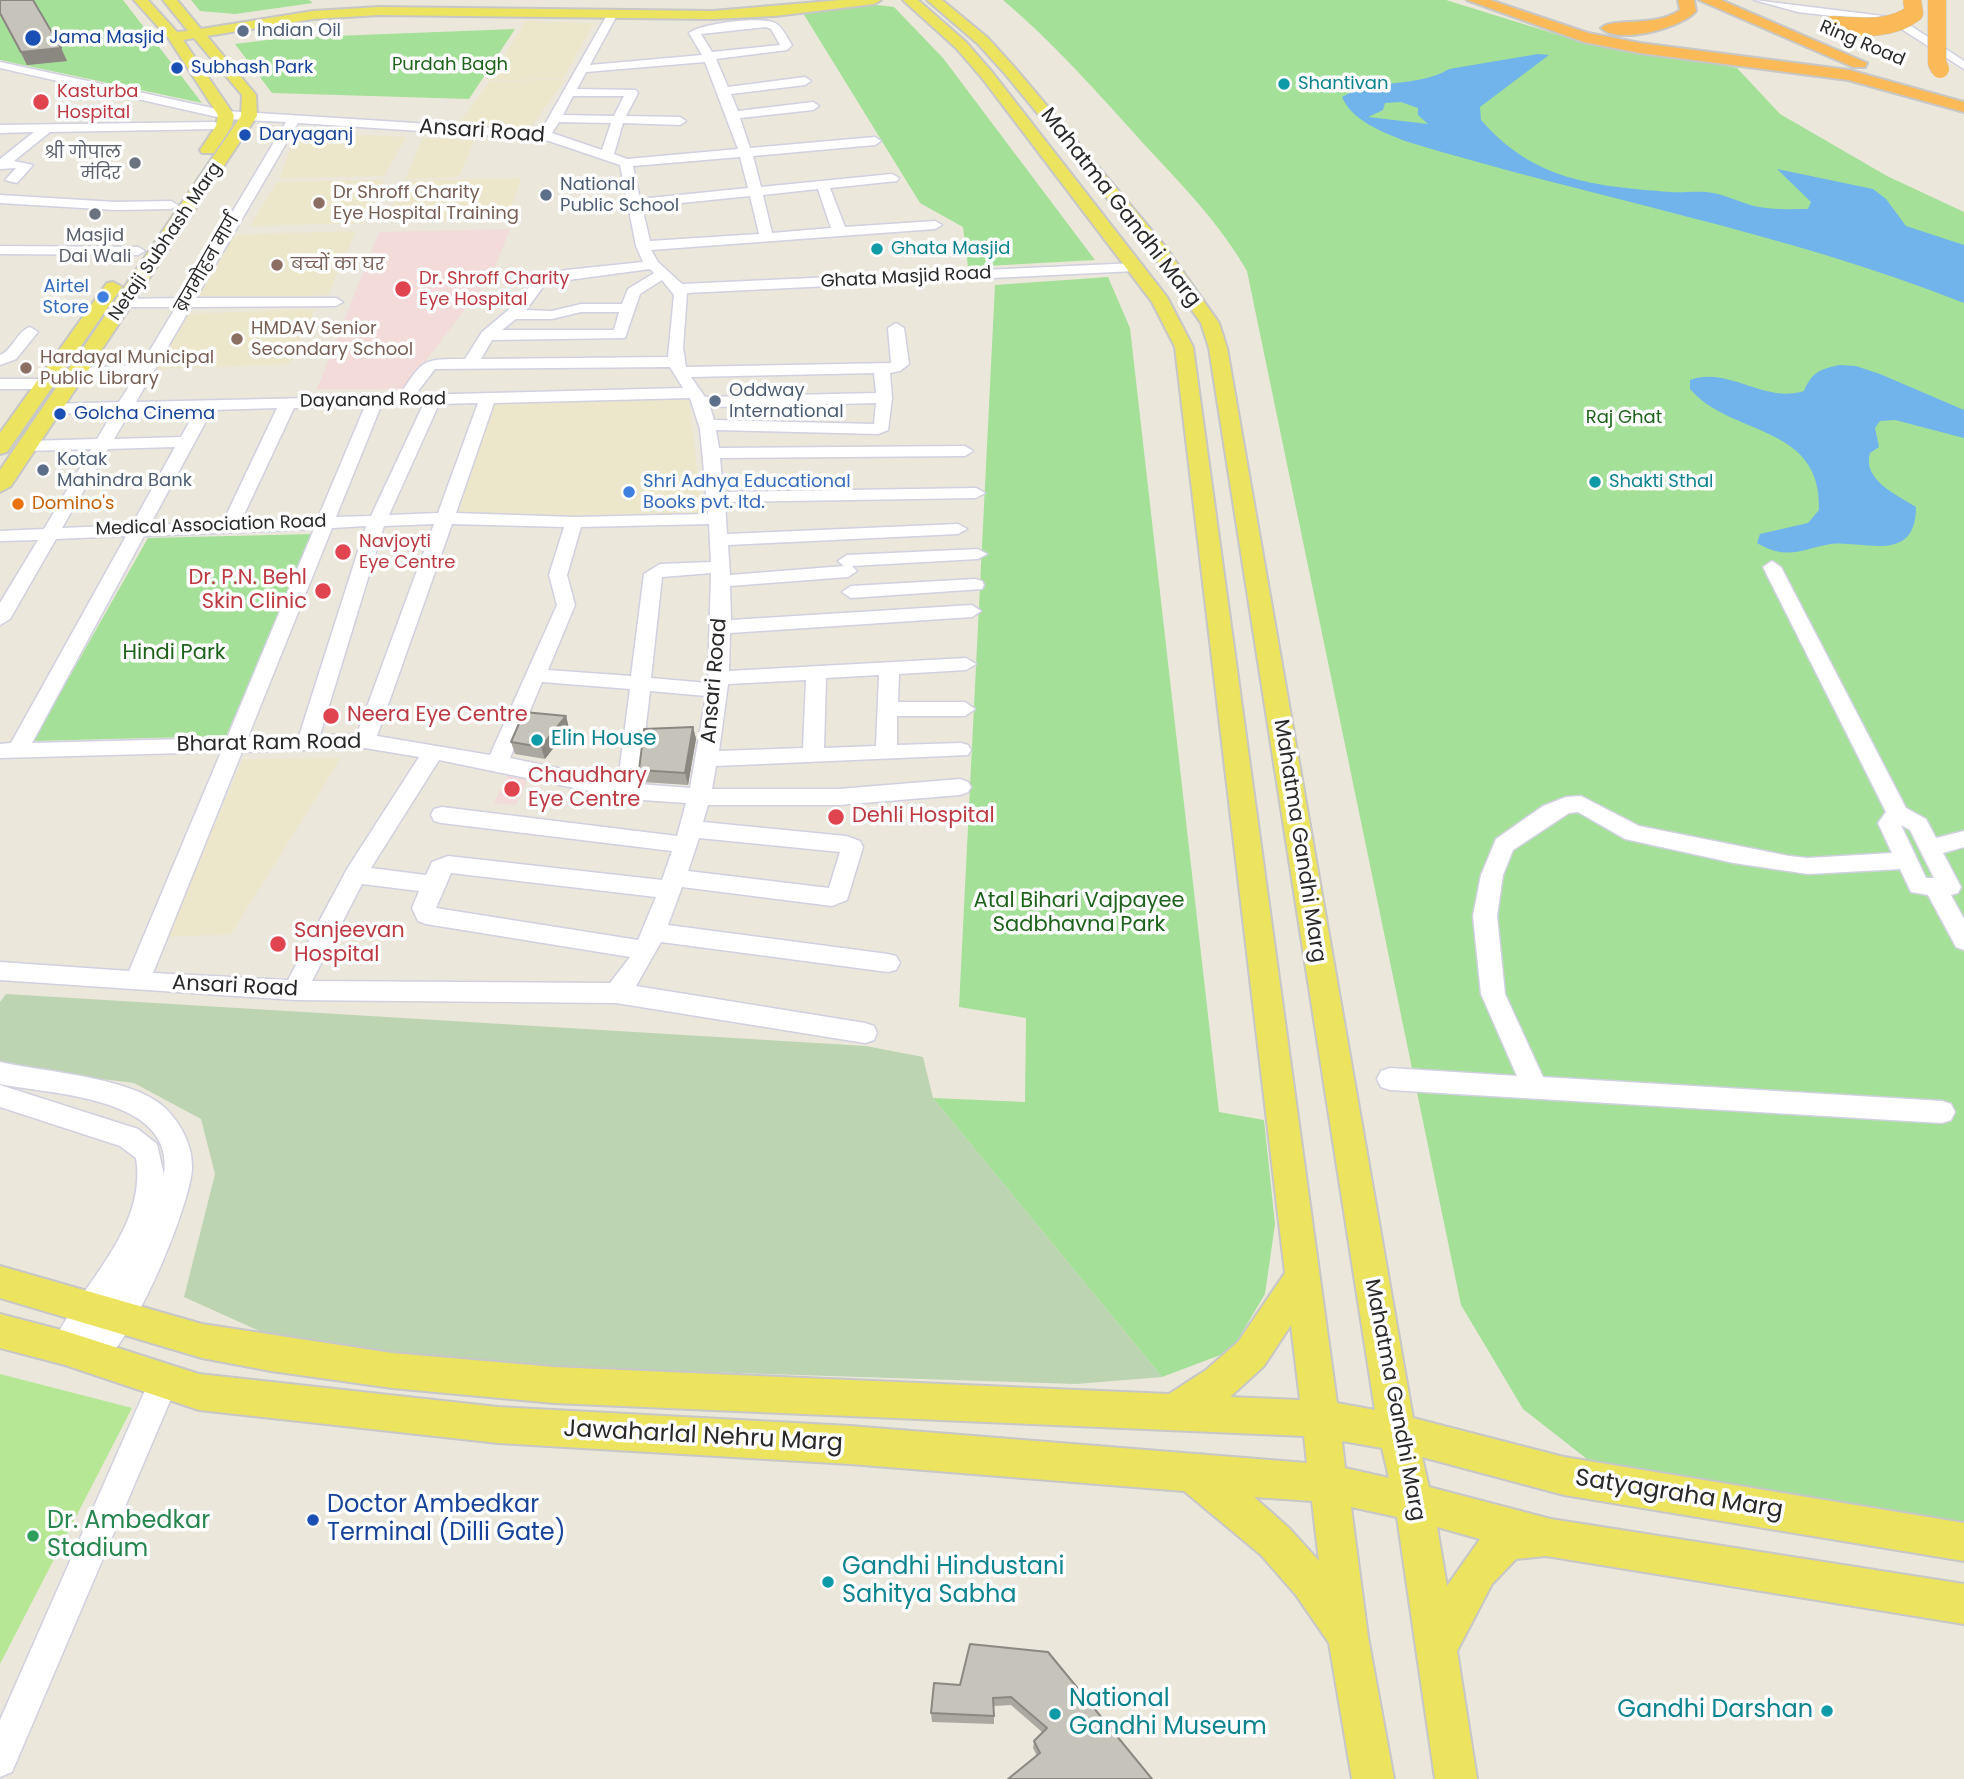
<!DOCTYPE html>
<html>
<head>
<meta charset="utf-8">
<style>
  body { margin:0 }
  canvas { display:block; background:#ebe7db }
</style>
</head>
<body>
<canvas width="1964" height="1779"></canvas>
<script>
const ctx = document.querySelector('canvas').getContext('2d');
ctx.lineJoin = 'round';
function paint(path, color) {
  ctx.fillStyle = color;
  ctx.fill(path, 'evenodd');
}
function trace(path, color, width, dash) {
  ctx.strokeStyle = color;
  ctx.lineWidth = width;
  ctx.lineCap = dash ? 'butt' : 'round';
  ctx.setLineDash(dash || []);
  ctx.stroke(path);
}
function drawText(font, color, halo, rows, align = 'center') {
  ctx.font = font + ' Poppins,"Noto Sans Devanagari",sans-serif';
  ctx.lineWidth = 7;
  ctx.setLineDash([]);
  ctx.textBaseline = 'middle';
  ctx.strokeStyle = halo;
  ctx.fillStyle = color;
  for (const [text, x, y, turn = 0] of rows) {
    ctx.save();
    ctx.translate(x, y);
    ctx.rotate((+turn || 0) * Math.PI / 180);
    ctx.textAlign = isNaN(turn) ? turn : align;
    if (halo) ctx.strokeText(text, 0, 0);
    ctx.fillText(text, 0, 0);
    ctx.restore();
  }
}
paint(new Path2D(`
  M526 21 594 23 563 79 489 80Z
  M565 80 530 128 457 126 490 81Z
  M296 132 406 137 384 176 280 178Z
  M423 138 474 140 459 177 405 179Z
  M521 178 507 219 385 222 404 181Z
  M384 180 362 223 250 226 277 182Z
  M356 231 328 295 193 300 232 235Z
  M315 309 290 364 156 369 186 314Z
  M689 399 702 513 456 518 495 403Z
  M341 758 231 934 167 937 243 759Z`), '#ece7ca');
paint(new Path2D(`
  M510 229 492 274 404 389H317L379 232Z
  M509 773 530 775 516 805 494 803Z`), '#f2dbd8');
paint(new Path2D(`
  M0 0H123L202 103 0 60Z
  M191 0H309L313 3 235 14 200 11Z
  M1003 0H1446L1562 36 1737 68 1780 114 1887 176 1964 212V1526L1601 1470 1523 1409 1461 1305 1247 271C1219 222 1180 183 1142 142 1097 92 1054 43 1003 0Z
  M878 5 894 7 943 58 1095 260 968 267 963 227 920 203 803 13Z
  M515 29 469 99 272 93 235 44 283 38Z
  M1108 277 1130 328 1219 1112 1264 1120 1275 1224 1265 1294 1231 1351 1162 1377 933 1098 1025 1102 1026 1018 959 1007 995 285Z
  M313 534 226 736 33 741 148 538Z`), '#a4e098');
paint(new Path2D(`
  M6 994 866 1046 923 1057 933 1098 1162 1377 1076 1384 553 1367 286 1343 184 1297 215 1174 201 1119 134 1083 4 1067 0 1064V1002Z`), '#bdd4b2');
paint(new Path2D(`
  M0 1374 132 1408 0 1664Z`), '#b5e794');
paint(new Path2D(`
  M1538 54 1549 55 1480 107 1481 120C1534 181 1594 186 1670 192 1684 193 1700 190 1713 193 1729 196 1743 204 1759 207 1775 210 1792 209 1808 209L1811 202 1777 169 1873 189 1886 199 1906 226 1964 245V303C1783 231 1591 198 1405 141 1383 132 1352 121 1342 97 1375 78 1418 88 1449 69ZM1401 102 1418 108V115L1428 124 1368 117 1383 110 1385 103Z
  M1840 365 1856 366 1880 374 1964 410V438L1895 420 1880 421 1875 428 1879 447 1870 453C1862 480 1897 495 1916 507 1916 565 1863 540 1831 544 1801 549 1788 561 1757 543L1760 534 1808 523 1819 510C1822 423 1731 437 1690 389V380C1729 366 1764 404 1804 391 1812 372 1820 369 1840 365Z`), '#70b4eb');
const minor = new Path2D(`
  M1754 0 1899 18 1964 61V69L1892 23 1798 12Z
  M612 12 617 15 590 65 702 55 689 33C702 23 761 16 775 23 783 27 787 38 792 45L787 50 716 59 728 87 805 77 811 81 805 85 731 94 738 111 813 102 819 106 813 110 740 118 750 148 875 137 881 141 875 145 753 156 761 187 892 174 899 178 897 181 830 188 845 227 935 221 942 225 935 229 651 250 658 262 682 284 1135 263 1142 267 1135 271 687 293 683 348 686 367 891 363 888 328 896 323 904 328 909 364 900 371 890 373 892 398 888 430 878 434 716 430 719 448 965 446 973 451 965 456 720 458 723 492 976 488 985 493 976 498 725 502 727 534 958 524 967 529 958 534 728 545 730 575 844 566 838 561 847 555 978 549 987 554 978 559 852 566 857 571 848 577 730 586 731 620 972 605 981 611 972 617 730 633 729 671 966 658 976 664 966 670 899 674 898 702H965L975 709 965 716H897V745L961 743 968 745 971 750 968 755 716 766 712 789H839L960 779 968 782 971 787 968 792 960 795 839 805H708L703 822 846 836 860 841 863 847 847 900 832 906 682 887 668 925 888 954 896 956 900 963 896 970 888 972 661 942 636 986 865 1023 874 1026 877 1033 874 1040 865 1043 616 1003 295 1000 0 980V962L129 971 221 752 0 758V744L11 743 126 536 56 539 10 619 0 625V603L38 540 0 541V531L44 529 91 449 28 451 20 446 28 441 97 439 113 412 53 414 45 409 53 404 119 402 136 375 78 378 70 373 78 368 141 365 176 307H125L118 303 125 299 181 298 286 122 226 119 0 68V62L226 111 541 131 607 15ZM766 27 771 29 780 45 712 52 701 34ZM705 62 738 149 627 159 614 154 623 123 680 125 686 121 680 117 626 116 638 93 636 90 577 89 586 72ZM573 96H624L614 116 563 115ZM559 122 611 123 602 150 552 133ZM298 123 543 139 620 165 636 246 643 262 566 270 536 277 519 301 482 332 465 359C421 359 424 359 399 396L136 402 191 307 336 306 343 302 336 298H196ZM740 157 748 188 640 199 633 166ZM818 189 831 228 772 233 763 195ZM750 196 759 234 650 241 642 207ZM650 269 654 273 628 289 622 304H581L552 311 526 310 546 283ZM662 280 674 295 668 357 481 359 492 340 625 338 640 294ZM581 312H619L614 330H502L516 319H552ZM670 367 683 388 415 395 435 369ZM874 373 876 393 705 397 691 377ZM690 398 700 429 708 514 574 517 456 513 494 403ZM478 403 438 513 389 515 439 404ZM876 403 874 424 714 420 710 407ZM423 405 371 516 336 517 381 406ZM365 406 318 518 241 521 294 408ZM277 408 223 522 150 525 212 410ZM196 410 181 437 114 439 130 412ZM175 447 132 525 62 528 108 449ZM434 524 357 734 320 735 384 526ZM452 524 564 527 549 575 557 605 490 755 377 736ZM709 524 711 562 660 564 644 574 631 676 548 670 575 605 567 575 581 527ZM366 526 299 736 248 737 332 528ZM314 529 227 738 32 743 144 536ZM711 573 708 683 651 678 662 577ZM879 675 876 746 824 748 826 678ZM806 680 803 748 719 751 728 684ZM542 682 630 689 618 781 510 758ZM650 691 706 696 690 788 639 784ZM365 748 419 757 347 869 288 980 153 973 242 752ZM439 760 628 799 686 803 677 836 442 807 434 809 431 815 434 821 442 823 672 851 662 880 448 856 432 862 426 875 371 868ZM699 838 840 852 829 888 688 871ZM451 873 656 897 638 940 436 908ZM362 884 419 891 412 908 418 921 426 924 630 957 610 983 312 981Z
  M214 122 218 123V129L50 132 14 161 33 165 17 183 5 180 16 168 0 169V159L34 132 0 133V125Z
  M0 195 116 202 171 201 178 205 171 209 116 210 0 203Z
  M0 246 138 247 145 251 138 255 0 254Z
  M30 327 38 332 16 359 0 365V355C13 350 16 332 30 327Z
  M0 379H45L53 384 45 389H0Z
  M1772 561 1781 567 1906 808 1926 819 1936 838 1964 831V847L1943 853 1961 887 1958 893 1951 895 1964 919V950L1956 947 1928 895 1911 892 1900 869 1808 874 1734 863 1625 839 1578 812 1569 813 1513 850 1503 875 1497 916 1505 994 1543 1077 1942 1101 1951 1104 1955 1112 1951 1120 1942 1123 1390 1090 1381 1087 1377 1079 1381 1071 1390 1068 1517 1076 1481 994 1473 916 1481 875 1496 839 1543 806 1566 797 1581 796 1639 826 1789 856 1808 858 1892 853 1878 823 1886 812 1763 567ZM1901 825 1910 830 1934 878H1926Z
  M975 579 982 581 984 585 982 589 851 598 842 592 851 586Z
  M0 1062C44 1072 131 1077 164 1107 181 1123 193 1146 192 1169 189 1210 128 1357 92 1371L82 1367 77 1357 80 1351 75 1358 65 1362 55 1358 51 1348C77 1287 148 1231 136 1158L120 1146 0 1107V1085L138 1129 157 1144 164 1175C176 1096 52 1095 0 1084Z
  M164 1366 174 1370 179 1380 12 1772 0 1777V1720L154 1370Z`);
const major = new Path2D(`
  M134 0H148L177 32 188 31 163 0H177L201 29 313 11 379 7 713 11 841 0H881L874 4 775 16 713 19 379 15 313 19 207 36 256 95 257 116 11 486 0 492V470L241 116 242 95 194 38 183 40 234 115 232 126 214 153H202L200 150 216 126 218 115 169 39Z
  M903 0H918L966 42 992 72 1167 297 1193 347 1337 1403 1375 1410 1209 348 1201 323 1152 253 1006 75 978 44 927 0H942L988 38 1016 69 1164 245 1219 323 1227 348 1413 1418 1564 1457 1964 1523V1561L1564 1495 1422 1457 1429 1487 1551 1519 1964 1584V1624L1546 1556 1516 1559 1492 1584 1457 1651 1477 1779H1435L1397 1517 1351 1507 1368 1637 1394 1779H1352L1329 1643 1296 1595 1261 1555 1184 1491 850 1464 498 1443 199 1410 65 1365 0 1348V1314L65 1331 199 1374 498 1407 850 1426 1307 1463 1304 1436 554 1403 392 1388 271 1371 202 1358 0 1298V1266L202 1324 392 1353 554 1367 1169 1394 1206 1370 1238 1342 1285 1273 1175 347 1152 302 982 78 956 48ZM1291 1325 1300 1400 1230 1397 1264 1366ZM1342 1441 1382 1448 1389 1478 1345 1468ZM1254 1497 1312 1501 1319 1561 1289 1528ZM1437 1527 1480 1539 1447 1586Z
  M113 282 122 287 7 452 0 454V433L107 283Z`);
const highway = new Path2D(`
  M1467 0H1490L1588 33 1640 43 1849 70 1964 102V112L1848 80 1640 53 1584 42Z
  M1678 0H1694L1696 11C1682 28 1618 45 1601 28 1613 17 1655 28 1680 10Z
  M1699 0H1721L1867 63 1865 67H1853Z`);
trace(minor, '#d0d0e1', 3);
trace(major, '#c7c7c7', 4);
trace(highway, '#c7c7c7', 4);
paint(minor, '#fff');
paint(major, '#ece45e');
paint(highway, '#f9ba57');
const highwayBridge = new Path2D(`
  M1937 0V63L1940 69
  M1832 25C1861 27 1890 31 1914 13L1912 0`);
trace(highwayBridge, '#c7c7c7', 19, []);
trace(highwayBridge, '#f9ba57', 18);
paint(new Path2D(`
  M0 0 61 48 67 61 27 65 0 15Z
  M566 716 569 728 545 759 515 754 511 742Z
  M693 727 696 739 688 785 642 782 639 770Z
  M970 1644 1152 1779 1037 1756 1033 1748 1034 1741 1042 1732 1011 1705 994 1706V1724L932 1722 931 1713 960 1685Z`), '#aaa8a0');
paint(new Path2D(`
  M61 48 67 61 27 65 21 52Z
  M566 716 569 728 545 759 541 747Z
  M693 727 696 739 688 785 685 773Z`), '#8b8882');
const building = new Path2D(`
  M0 0H33L61 48 21 52 0 13Z
  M524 712 566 716 541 747 511 742Z
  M693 727 685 773 639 770 644 729Z
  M970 1644 1048 1652 1152 1779H1008L1040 1753 1034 1741 1047 1728 1011 1697 993 1698 994 1716 931 1713 934 1683 960 1685Z`);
paint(building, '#c6c3ba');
trace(building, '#8b8882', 2);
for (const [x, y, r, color] of [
  [243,31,7,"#5c6f8a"],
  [33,38,9,"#1a4fb4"],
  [177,68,7,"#1a4fb4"],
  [1284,84,7,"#0f9aa8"],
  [41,102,9,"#e0444e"],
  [245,135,7,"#1a4fb4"],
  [135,163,7,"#6b7280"],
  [546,195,7,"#5c6f8a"],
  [319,203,7,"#8d6e63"],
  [95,214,7,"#6b7280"],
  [877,249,7,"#0f9aa8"],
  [277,265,7,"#8d6e63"],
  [403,289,9,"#e0444e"],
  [103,297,7,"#3f7fe0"],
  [237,339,7,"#8d6e63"],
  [26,368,7,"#8d6e63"],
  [715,401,7,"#5c6f8a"],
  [60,414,7,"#1a4fb4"],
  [43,470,7,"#5c6f8a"],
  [1595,482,7,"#0f9aa8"],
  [629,492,7,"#3f7fe0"],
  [18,504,7,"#e8710a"],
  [343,552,9,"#e0444e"],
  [323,591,9,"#e0444e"],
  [331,716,9,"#e0444e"],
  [537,740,7,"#0f9aa8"],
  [512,789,9,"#e0444e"],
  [836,817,9,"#e0444e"],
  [278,944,9,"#e0444e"],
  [313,1520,7,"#1a4fb4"],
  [33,1536,7,"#2e9e5b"],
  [828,1582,7,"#0f9aa8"],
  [1827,1711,7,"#0f9aa8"],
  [1055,1714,7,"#0f9aa8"]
]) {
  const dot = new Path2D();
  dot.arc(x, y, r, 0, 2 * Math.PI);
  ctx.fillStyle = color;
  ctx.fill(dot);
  trace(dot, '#fff', 2.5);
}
drawText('18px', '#4e5e75', '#fff', [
  ["Indian Oil",257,31],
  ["National",560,185],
  ["Public School",560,206],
  ["Oddway",729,391],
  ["International",729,412],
  ["Kotak",57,460],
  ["Mahindra Bank",57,481]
], 'left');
drawText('18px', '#164399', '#fff', [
  ["Jama Masjid",49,38],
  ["Subhash Park",191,68],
  ["Daryaganj",259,135],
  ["Golcha Cinema",74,414]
], 'left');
drawText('18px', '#292929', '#fff', [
  ["Ring Road",1862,44,23],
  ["Netaji Subhash Marg",166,242,-56],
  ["ब्रजमोहन मार्ग",208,264,-60],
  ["Ghata Masjid Road",906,278,-3],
  ["Dayanand Road",373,401,-1],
  ["Medical Association Road",211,526,-2]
]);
drawText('18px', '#1e631b', '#fff', [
  ["Purdah Bagh",450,65],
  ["Raj Ghat",1624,418]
]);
drawText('18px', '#0d838f', '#fff', [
  ["Shantivan",1298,84],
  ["Ghata Masjid",891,249],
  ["Shakti Sthal",1609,482]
], 'left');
drawText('18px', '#be3a42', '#fff', [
  ["Kasturba",57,92],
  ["Hospital",57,113],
  ["Dr. Shroff Charity",419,279],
  ["Eye Hospital",419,300],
  ["Navjoyti",359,542],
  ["Eye Centre",359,563]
], 'left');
drawText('18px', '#5b616d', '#fff', [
  ["श्री गोपाल",121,153],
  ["मंदिर",121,174],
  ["Masjid",95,236,"center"],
  ["Dai Wali",95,257,"center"]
], 'right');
drawText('18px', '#785e54', '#fff', [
  ["Dr Shroff Charity",333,193],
  ["Eye Hospital Training",333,214],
  ["बच्चों का घर",291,265],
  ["HMDAV Senior",251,329],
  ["Secondary School",251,350],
  ["Hardayal Municipal",40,358],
  ["Public Library",40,379]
], 'left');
drawText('18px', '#366cbe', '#fff', [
  ["Airtel",89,287],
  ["Store",89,308],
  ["Shri Adhya Educational",643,482,"left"],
  ["Books pvt. ltd.",643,503,"left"]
], 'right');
drawText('18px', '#c56008', '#fff', [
  ["Domino's",32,504]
], 'left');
drawText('21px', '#292929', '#fff', [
  ["Ansari Road",482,132,4],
  ["Mahatma Gandhi Marg",1120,208,52],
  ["Ansari Road",715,681,-85],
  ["Bharat Ram Road",269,744,-1],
  ["Mahatma Gandhi Marg",1299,841,81],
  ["Ansari Road",235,987,3],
  ["Mahatma Gandhi Marg",1394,1400,79]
]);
drawText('21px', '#be3a42', '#fff', [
  ["Dr. P.N. Behl",307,579,"right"],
  ["Skin Clinic",307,603,"right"],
  ["Neera Eye Centre",347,716],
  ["Chaudhary",528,777],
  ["Eye Centre",528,801],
  ["Dehli Hospital",852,817],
  ["Sanjeevan",294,932],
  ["Hospital",294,956]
], 'left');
drawText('21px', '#1e631b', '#fff', [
  ["Hindi Park",174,654],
  ["Atal Bihari Vajpayee",1079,902],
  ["Sadbhavna Park",1079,926]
]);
drawText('21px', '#0d838f', '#fff', [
  ["Elin House",551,740]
], 'left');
drawText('24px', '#292929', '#fff', [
  ["Jawaharlal Nehru Marg",703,1437,3],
  ["Satyagraha Marg",1679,1495,9]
]);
drawText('24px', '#164399', '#fff', [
  ["Doctor Ambedkar",327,1506],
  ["Terminal (Dilli Gate)",327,1534]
], 'left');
drawText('24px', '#27864d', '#fff', [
  ["Dr. Ambedkar",47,1522],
  ["Stadium",47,1550]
], 'left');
drawText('24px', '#0d838f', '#fff', [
  ["Gandhi Hindustani",842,1568],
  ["Sahitya Sabha",842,1596],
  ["National",1069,1700],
  ["Gandhi Museum",1069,1728],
  ["Gandhi Darshan",1813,1711,"right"]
], 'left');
</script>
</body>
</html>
